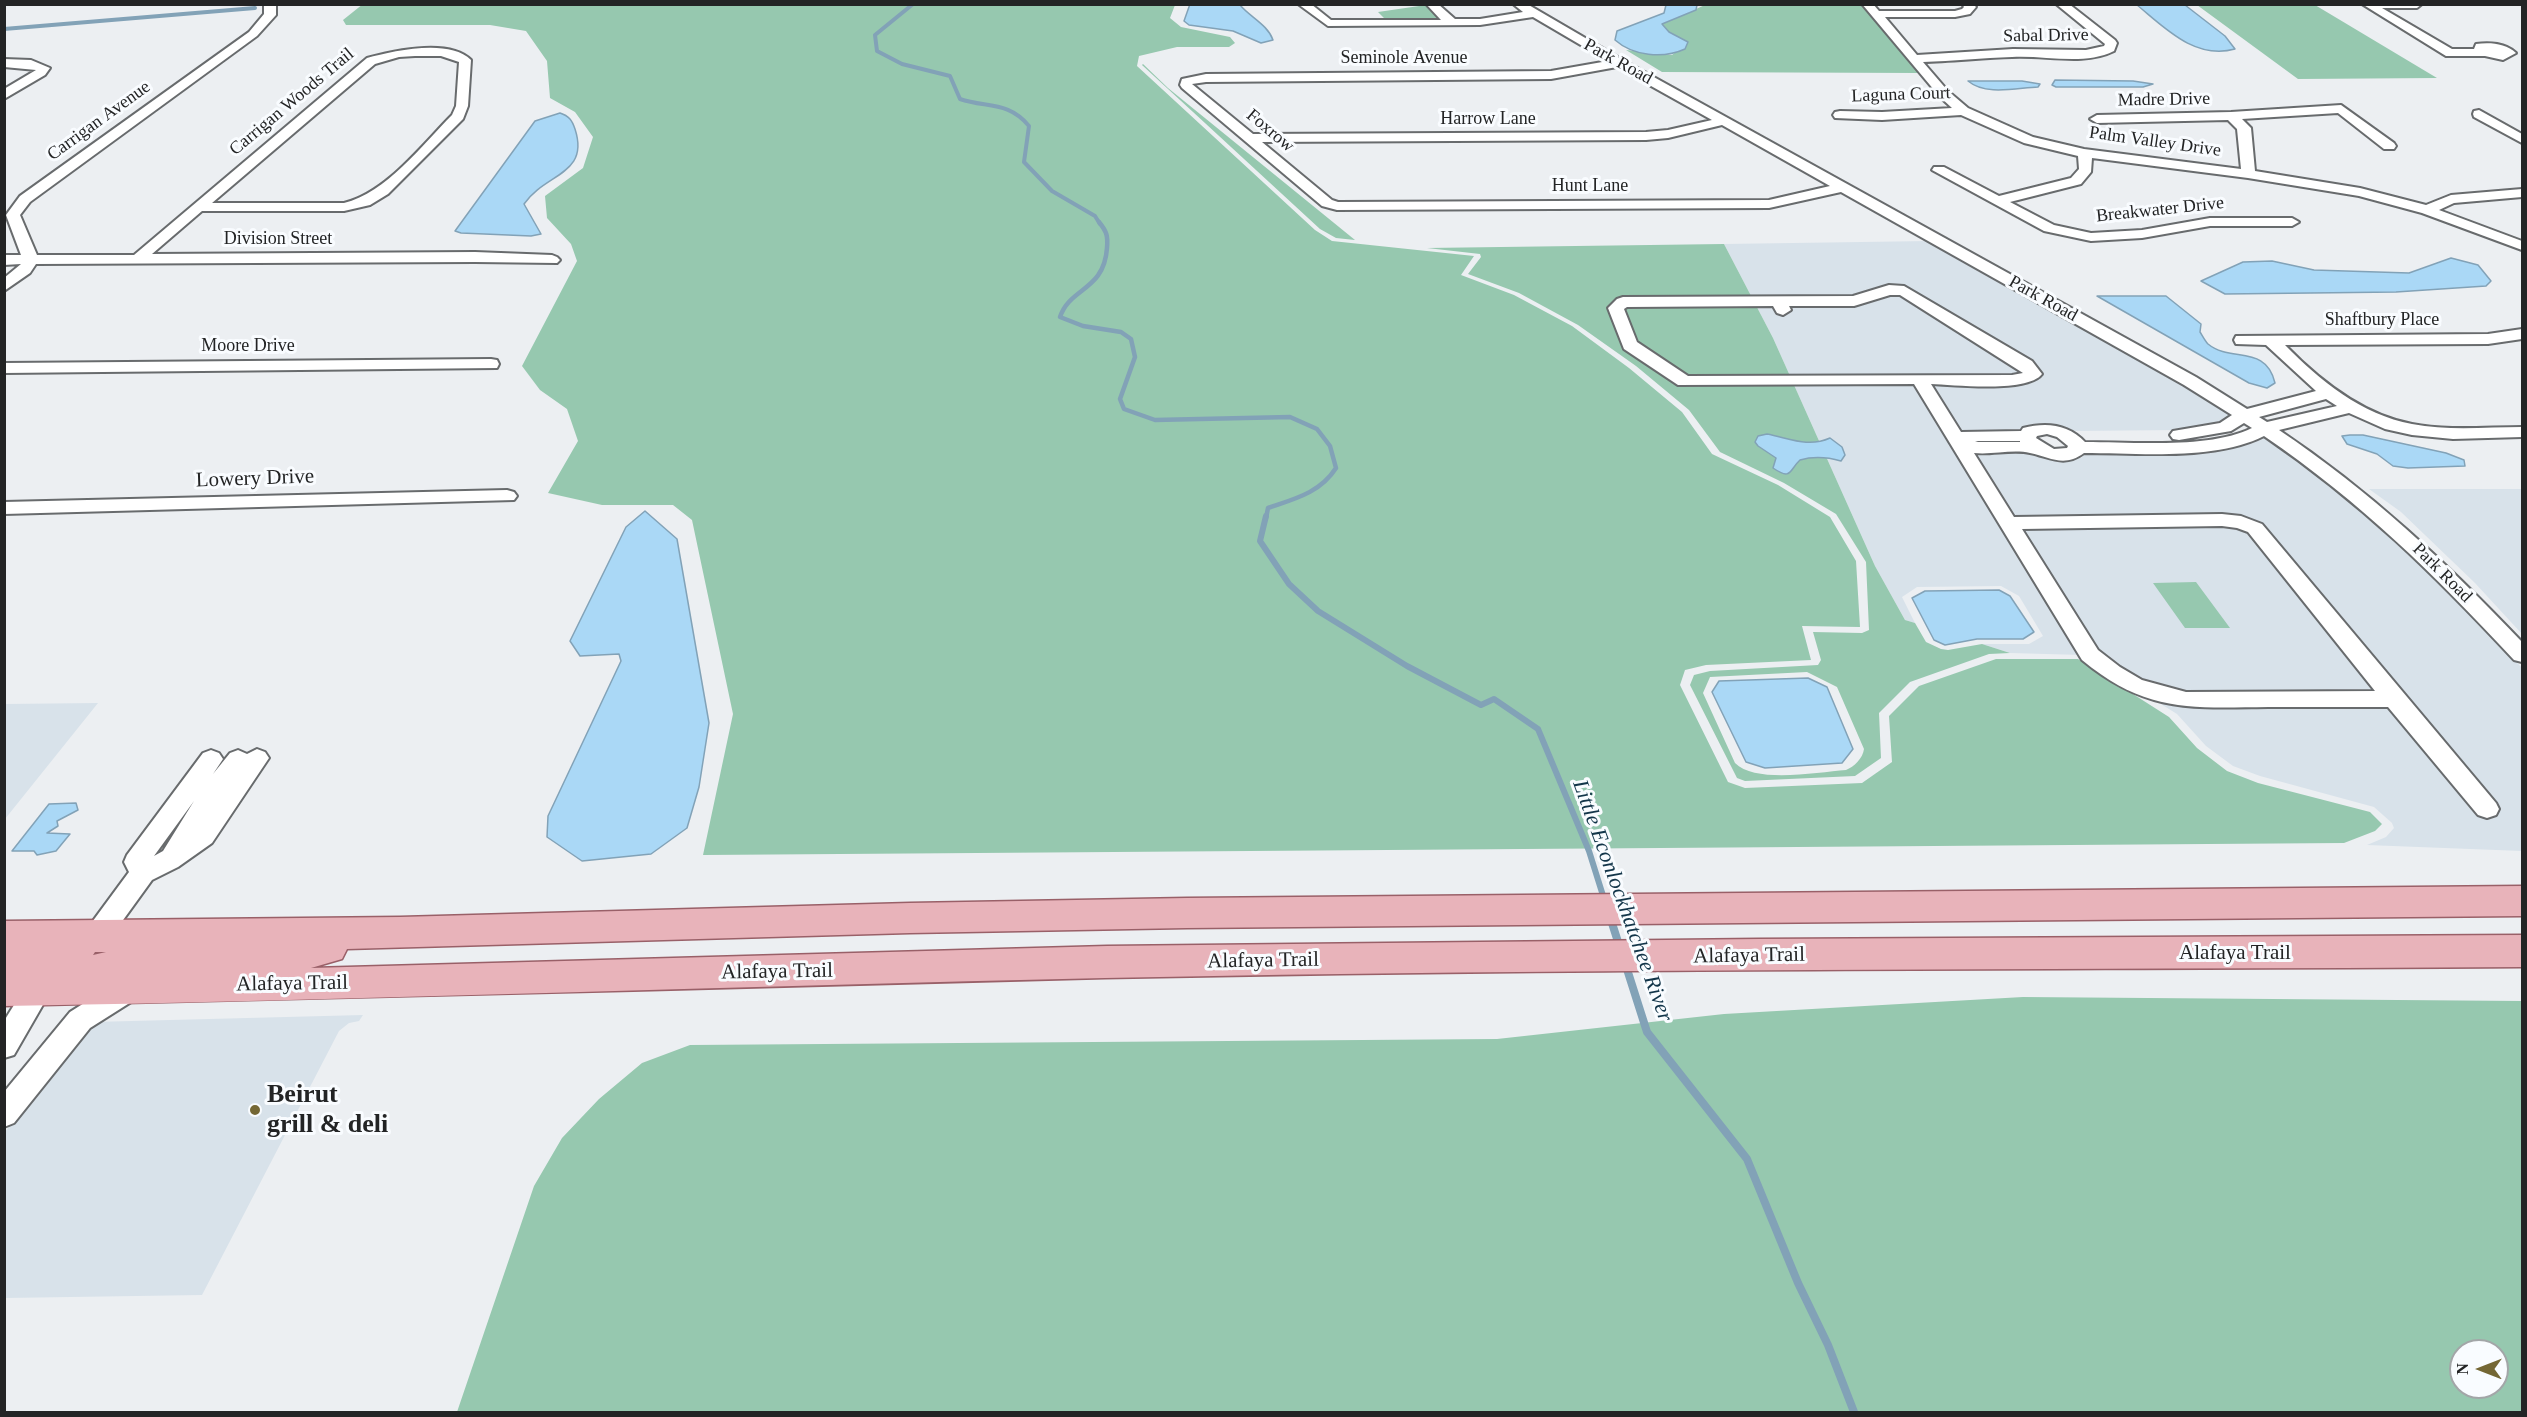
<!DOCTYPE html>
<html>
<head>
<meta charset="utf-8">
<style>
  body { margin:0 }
  #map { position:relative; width:2527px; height:1417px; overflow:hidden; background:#eceff2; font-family:"Times New Roman",serif }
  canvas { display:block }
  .frame { position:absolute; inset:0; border:6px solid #232425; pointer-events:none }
  .north { position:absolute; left:2449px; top:1339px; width:60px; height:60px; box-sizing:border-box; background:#f9fcff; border:2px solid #a3a6a8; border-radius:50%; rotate:270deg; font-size:16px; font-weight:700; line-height:24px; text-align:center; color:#232425 }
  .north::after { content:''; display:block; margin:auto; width:21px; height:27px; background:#746734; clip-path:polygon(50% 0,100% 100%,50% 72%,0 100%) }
</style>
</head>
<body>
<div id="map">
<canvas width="2527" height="1417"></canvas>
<div class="frame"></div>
<div class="north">N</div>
</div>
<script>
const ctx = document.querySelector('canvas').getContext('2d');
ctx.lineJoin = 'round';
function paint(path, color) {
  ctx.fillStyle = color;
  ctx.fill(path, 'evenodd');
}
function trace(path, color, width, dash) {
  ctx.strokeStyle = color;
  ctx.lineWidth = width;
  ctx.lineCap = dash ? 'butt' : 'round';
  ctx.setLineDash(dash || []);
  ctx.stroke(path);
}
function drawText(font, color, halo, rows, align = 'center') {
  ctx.font = font + ' "Times New Roman",serif';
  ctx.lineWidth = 6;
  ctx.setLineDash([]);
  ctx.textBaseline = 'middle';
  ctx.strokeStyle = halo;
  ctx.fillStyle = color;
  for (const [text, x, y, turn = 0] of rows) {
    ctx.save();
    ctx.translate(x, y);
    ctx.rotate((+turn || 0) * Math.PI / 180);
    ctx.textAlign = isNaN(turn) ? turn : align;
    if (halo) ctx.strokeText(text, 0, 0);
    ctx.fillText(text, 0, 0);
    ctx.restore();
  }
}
paint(new Path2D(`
  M1930 241 2183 383 2232 413 2217 423 2180 430 2071 431 2056 426 2037 424 2025 426 2019 431H1993L1998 440 2019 441 2020 442 2001 443 2008 453 2032 452 2048 458 2069 460 2081 458 2087 452 2220 451 2252 443 2267 436 2370 514 2473 614 2522 668V851L2367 845 2386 837 2394 828 2392 823 2374 807 2260 776 2233 766 2206 746 2177 714 2082 655 2010 653 1982 644H2029L2043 636 2019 596 2001 586 1917 587 1902 597 1915 623 1905 620 1875 566 1773 338 1724 244Z
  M2369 489H2522V634L2475 583 2401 512Z
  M98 703 5 819V704Z
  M363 1015 359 1021 349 1023 339 1031 202 1295 5 1298 4 1133 93 1022Z`), '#d8e2ea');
paint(new Path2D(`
  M363 4 1175 5 1170 18 1181 27 1230 37 1235 43 1229 47H1177L1139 56 1137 66 1315 230 1332 241 1474 256 1461 275 1514 295 1572 326 1629 368 1682 412 1712 454 1778 485 1830 517 1856 561 1860 627 1802 626 1811 660 1706 665 1685 670 1680 685 1728 782 1745 788 1862 783 1892 762 1889 716 1919 686 1996 659H2078L2169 717 2197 748 2227 771 2258 783 2370 812 2382 824 2375 831 2344 843 703 855 733 714 692 520 673 505H602L548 493 578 441 567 409 540 390 522 366 577 261 571 244 547 218 545 196 583 168 593 137 575 112 550 98 547 61 526 31 490 25H346L343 20Z
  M1426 5 1438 16V19L1433 22H1388L1378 12Z
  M1705 5H1861L1919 73 1662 72 1626 50 1672 55 1688 42 1669 32 1662 24Z
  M2197 5H2315L2437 78 2298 79Z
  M1143 64 1168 88 1355 240 1336 238 1320 229 1142 65Z
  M1724 244 1773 338 1875 566 1905 620 1915 623 1926 642 1941 649 1948 650 1982 644 2010 653 1989 654 1910 682 1879 713 1881 758 1855 776 1745 781 1737 778 1690 685 1694 675 1710 671 1818 665 1821 660 1813 632 1862 633 1869 630 1866 562 1836 514 1784 483 1720 452 1689 410 1636 366 1578 325 1519 293 1468 274 1481 257 1480 254 1427 248ZM1807 672 1837 687 1864 749C1863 758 1854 767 1846 770 1818 772 1756 784 1735 763L1703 693 1710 677Z
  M2196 582 2230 628H2185L2153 583Z
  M2023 997 2522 1001V1412H457L534 1186 562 1138 599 1099 642 1063 690 1045 1497 1039 1724 1014ZM2461 1351H2497V1387H2461Z`), '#96c8af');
const water = new Path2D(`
  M1190 4 1240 5C1250 17 1268 25 1273 40L1261 43 1233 31 1189 25 1184 21Z
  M1666 5H1697L1696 10 1662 24 1669 32 1688 42 1685 49C1663 59 1633 56 1615 40L1617 31 1664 13Z
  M2137 5H2185L2225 36 2235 49C2195 60 2165 28 2137 5Z
  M2055 80 2133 81 2153 84 2143 87H2056L2052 85Z
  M1968 81H2022L2040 84 2038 87C2016 88 1986 96 1968 81Z
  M560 113C569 116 572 120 575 129 590 175 545 173 524 204L541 234 531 236 461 233 455 231 535 121Z
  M2451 258 2478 265 2491 281 2486 286 2396 292 2225 294 2201 281 2243 262 2272 261 2314 270 2409 273Z
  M2097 296H2166L2201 324 2200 332C2202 335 2205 341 2208 344 2231 363 2266 344 2275 383L2267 388 2249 383Z
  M1767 434C1789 438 1808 448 1830 438L1842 447 1845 455 1841 461C1827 457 1814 456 1800 460 1789 470 1792 481 1773 468L1776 458 1758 446 1755 442 1758 436Z
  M2350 435H2363L2446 453 2464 460 2465 466 2408 468 2393 466 2377 454 2347 444 2342 436Z
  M645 511 677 539 709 723 699 787 687 828 651 854 582 861 547 837 548 816 621 661 619 654 580 656 570 641 626 527Z
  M1999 590 2010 596 2034 632 2023 639H1977L1945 645 1934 640 1912 598 1925 591Z
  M1808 678 1827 687 1853 749 1842 763 1765 768 1746 762 1712 692 1719 681Z
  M76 803 78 810 57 821 58 826 47 833 70 834 56 851 37 855 34 851H12L49 804Z`);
paint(water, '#aad8f6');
trace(water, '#82a2b7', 1.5);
trace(new Path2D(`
  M913 4 875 35 877 51 902 64 950 76 960 99C987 108 1008 101 1029 126L1024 162 1052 191 1095 216 1100 224
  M4 29 255 8`), '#82a2b7', 4);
trace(new Path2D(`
  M1099 222C1107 232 1108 236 1107 248 1104 291 1070 287 1060 317L1083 326 1121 332 1131 339 1135 357 1120 399 1124 409 1155 420 1290 417 1317 429 1330 446 1336 468C1320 493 1294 499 1268 508L1266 518`), '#82a2b7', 4.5);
trace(new Path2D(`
  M1266 516 1260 541 1289 584 1318 611 1407 666 1481 705 1494 699 1538 729 1589 851 1605 902`), '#82a2b7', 6);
trace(new Path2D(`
  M1610 917 1620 948
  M1626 966 1647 1032 1747 1159 1798 1283 1828 1345 1854 1412`), '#82a2b7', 8);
const minor = new Path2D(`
  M264 4H276V15L257 36 30 202 20 215 37 255H134L367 58C393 51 449 38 471 60L468 106 463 119 388 194 370 205 344 211H202L152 254 475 252 552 255 557 257 560 260 557 263 475 262 36 264 30 273 4 291V278L21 264 4 265V255H21L6 215 20 196 249 32 264 14ZM415 56H441L459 62 456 106 452 115C422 145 386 193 344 203H212L375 64 399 57Z
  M1298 4H1311L1331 20H1441L1426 4H1438L1455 19H1480L1523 12 1513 4H1527L1623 60 2196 377 2247 409 2316 391 2266 345 2236 344 2234 340 2236 336 2488 334 2522 329V339L2488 344 2285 345C2319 380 2362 415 2412 424 2448 431 2486 427 2522 427V437L2453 439 2412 435 2385 429 2349 413 2279 430C2370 491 2447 563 2522 642V662L2514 660C2434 574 2362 503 2264 436 2215 461 2138 453 2084 453 2064 468 2050 457 2030 453 2013 449 1992 455 1974 453L2014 517 2222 514 2241 516 2262 524 2496 803 2499 809 2496 815 2487 818 2478 815 2388 707C2348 707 2308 707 2268 707 2191 708 2146 713 2082 660L1914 384 1678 385 1624 349 1608 308 1617 299 1623 297 1853 296 1889 285 1904 286 2032 361 2042 374C2028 393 1954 385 1931 384L1961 432 2021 431 2023 428C2046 422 2068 424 2085 442 2133 442 2210 449 2252 428L2244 423 2231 431 2179 440 2173 439 2170 435 2173 431 2220 423 2232 415 2184 385 1841 192 1769 208 1337 210 1322 206 1182 88 1180 85 1182 79 1206 74 1551 71 1608 61 1533 17 1480 25 1328 26ZM1617 67 1712 120 1668 130 1646 132 1253 134 1192 84 1206 82 1551 79ZM1722 125 1830 186 1769 200 1338 202 1332 200 1262 142 1646 140 1668 138ZM1890 295H1900L2023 373 2012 375 1688 376 1637 342 1624 309 1627 307 1773 306 1777 313 1783 315 1791 310 1789 306H1854ZM2326 399 2337 406 2267 422 2259 417ZM2047 434 2057 437 2068 446 2067 448 2054 449 2036 438 2037 436ZM1975 441H2020V442H1978ZM2222 526 2237 528 2248 532 2375 691 2186 692 2142 680 2120 667 2098 650 2022 529Z
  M1862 4H1873L1879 11H1955L1962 9 1964 7 1962 4 1974 5 1976 7 1970 14 1955 17H1885L1917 55 2013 49 2086 50 2104 46 2105 44 2056 4H2069L2115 40 2117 43 2114 51C2084 66 2045 55 2012 57 1983 58 1953 61 1923 62L1948 91 1968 108 2033 137 2084 149 2241 169 2237 129 2228 120 2097 123 2090 119 2097 115 2231 112 2341 105 2394 143 2396 146 2394 149H2384L2338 113 2242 119 2251 128 2255 171 2360 188 2426 205 2451 195 2522 189V197L2454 203 2439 210 2522 241V250L2422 213 2359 196 2248 178 2092 158 2091 172 2081 184 2010 202 2054 225 2091 233 2142 230 2210 218H2292L2299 222 2292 226H2210L2142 238 2091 241 2044 231 1932 170 1934 167H1944L1999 196 2071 178 2079 169 2078 156 2024 143 1961 115 1882 120 1835 118 1833 115 1835 112 1840 111 1882 112 1952 108 1940 97Z
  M2362 4H2422L2417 8H2382L2452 49H2474L2476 44C2489 42 2506 43 2516 53L2503 60 2485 56H2446Z
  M4 59 31 60 50 68 45 75 4 99V89L36 70 4 67Z
  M2479 110 2522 134V143L2474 117 2473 114 2474 111Z
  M491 359 497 360 499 364 497 368 4 373V363Z
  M507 490 514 492 517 496 514 500 4 514V502Z
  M257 749 265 752 269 758 212 843 178 867 152 880 105 945 96 948 87 945 83 937 87 929 129 872 124 862 127 855 203 753 211 750 219 753 223 759 213 774 230 753 238 750 247 754ZM194 801 163 851 154 856Z
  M39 978 49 981 52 989 14 1055 4 1058V1021L29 981Z
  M129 978 139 981 142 989 139 997 90 1028 14 1123 4 1127V1092L70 1012 119 981Z`);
const primary = new Path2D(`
  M2522 886V916L1187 928 910 933 347 949 342 959 311 968 1107 946 1759 939 2522 935V967C2050 970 1577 968 1105 978 738 986 371 1000 4 1006V921L400 917 910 903 1187 898ZM95 952H106L93 955Z`);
trace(minor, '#686b6d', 4);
trace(primary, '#996068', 3);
paint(minor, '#fff');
paint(primary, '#e8b3ba');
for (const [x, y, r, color] of [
  [255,1110,6,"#746734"]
]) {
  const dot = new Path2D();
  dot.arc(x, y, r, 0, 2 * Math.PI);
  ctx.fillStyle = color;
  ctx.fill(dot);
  trace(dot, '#f9fcff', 2);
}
drawText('18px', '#232425', '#f9fcff', [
  ["Sabal Drive",2046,36,-1],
  ["Seminole Avenue",1404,58],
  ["Park Road",1618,62,29],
  ["Laguna Court",1901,95,-2],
  ["Madre Drive",2164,100,-1],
  ["Carrigan Woods Trail",292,102,-40],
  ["Harrow Lane",1488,119],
  ["Carrigan Avenue",99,121,-36],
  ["Foxrow",1270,131,40],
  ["Palm Valley Drive",2155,142,8],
  ["Hunt Lane",1590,186],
  ["Breakwater Drive",2160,210,-6],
  ["Division Street",278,239],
  ["Park Road",2043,299,29],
  ["Shaftbury Place",2382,320],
  ["Moore Drive",248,346],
  ["Park Road",2442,573,45]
]);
drawText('21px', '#232425', '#f9fcff', [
  ["Lowery Drive",255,479,-2],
  ["Alafaya Trail",2235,953],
  ["Alafaya Trail",1749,956,-1],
  ["Alafaya Trail",1263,961,-1],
  ["Alafaya Trail",777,972,-1],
  ["Alafaya Trail",292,984,-1]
]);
drawText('italic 22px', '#123549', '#f9fcff', [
  ["Little Econlockhatchee River",1622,901,70]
]);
drawText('bold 26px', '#232425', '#f9fcff', [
  ["Beirut",267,1095],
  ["grill & deli",267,1125]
], 'left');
</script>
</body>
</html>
